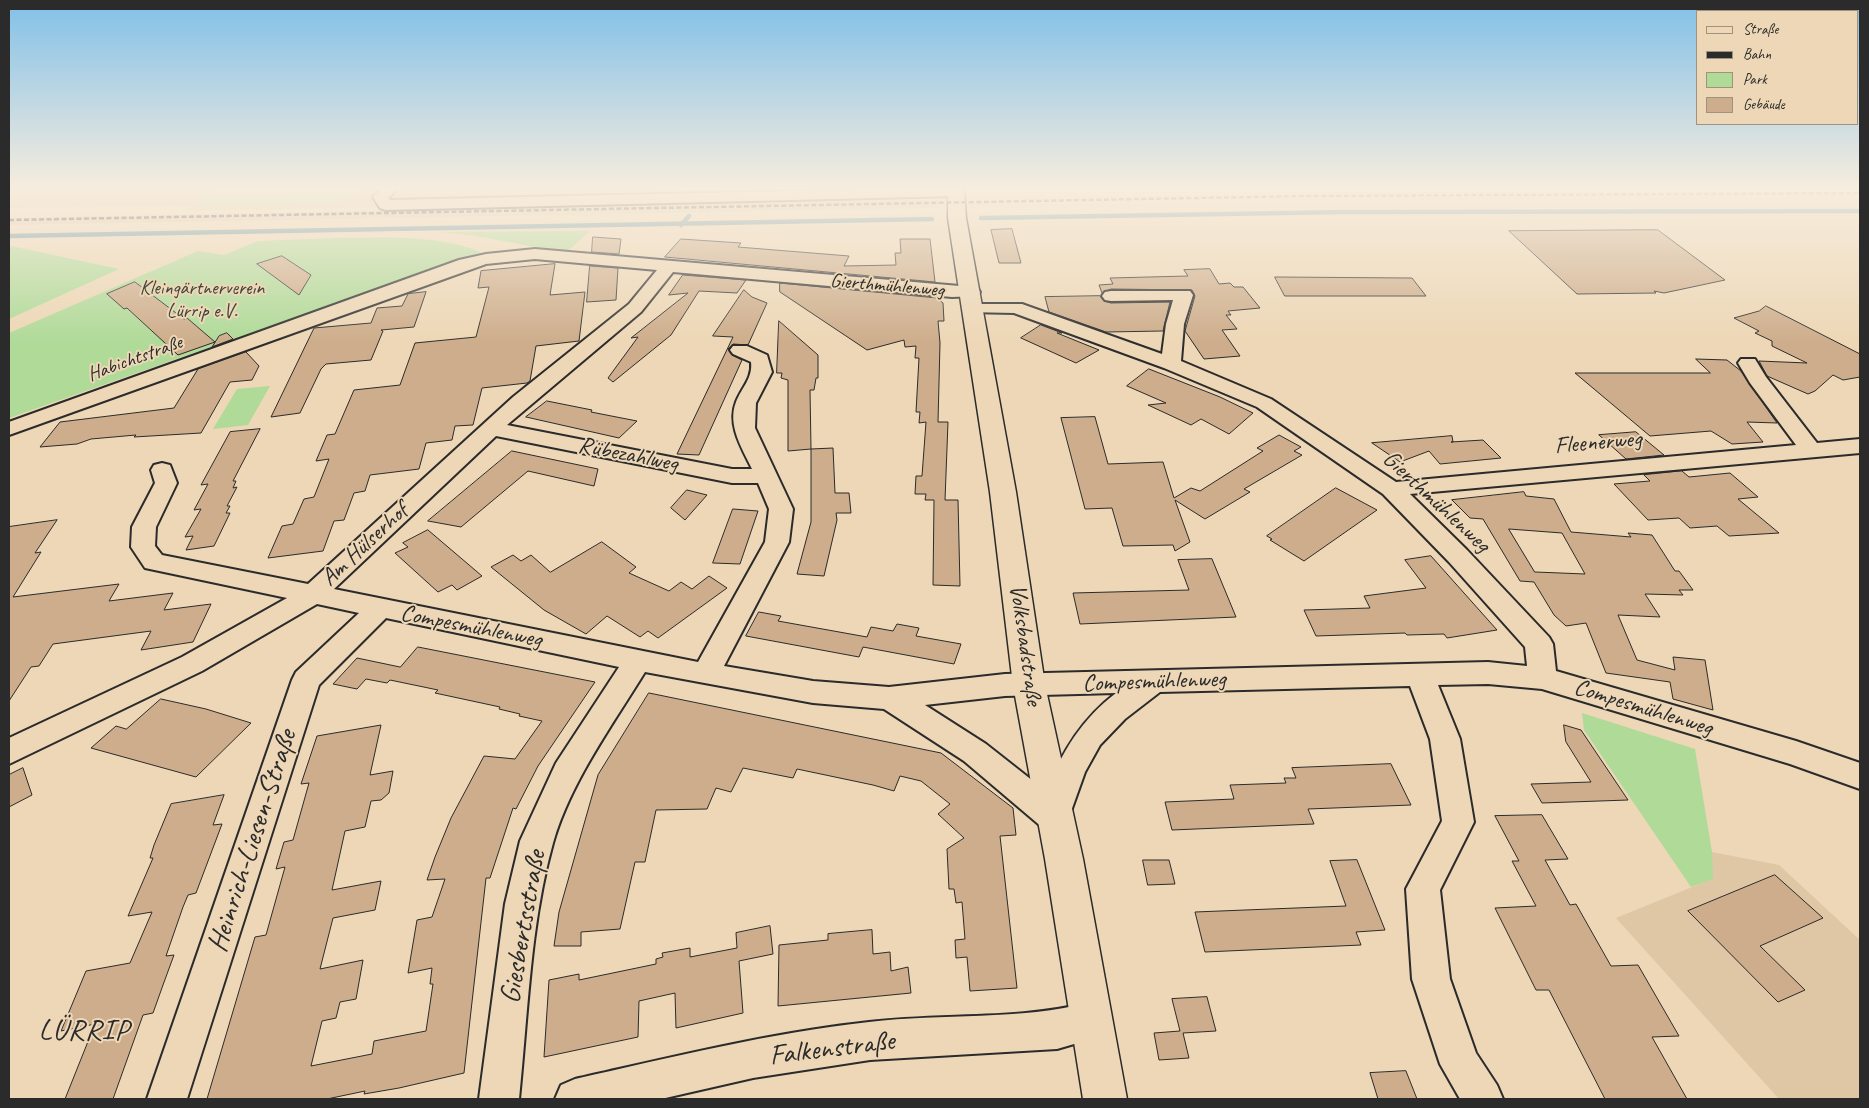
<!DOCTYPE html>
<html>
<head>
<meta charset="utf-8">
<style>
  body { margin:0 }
  #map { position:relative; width:1869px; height:1108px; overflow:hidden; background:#edd7b6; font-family:Caveat,sans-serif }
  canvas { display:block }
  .frame { position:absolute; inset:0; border:10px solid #2b2b2b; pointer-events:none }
  .legend { position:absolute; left:1696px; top:10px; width:162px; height:115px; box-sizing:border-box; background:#edd7b6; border:1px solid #9f927e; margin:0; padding:6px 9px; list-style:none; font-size:15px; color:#2b2b2b }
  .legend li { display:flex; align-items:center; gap:10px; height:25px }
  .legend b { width:25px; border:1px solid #9f927e }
</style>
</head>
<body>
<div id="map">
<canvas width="1869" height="1108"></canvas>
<div class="frame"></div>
<ul class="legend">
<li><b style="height:6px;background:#edd7b6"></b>Straße</li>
<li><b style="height:6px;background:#2b2b2b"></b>Bahn</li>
<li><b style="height:14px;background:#afda98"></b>Park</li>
<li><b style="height:14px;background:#cdad8b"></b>Gebäude</li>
</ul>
</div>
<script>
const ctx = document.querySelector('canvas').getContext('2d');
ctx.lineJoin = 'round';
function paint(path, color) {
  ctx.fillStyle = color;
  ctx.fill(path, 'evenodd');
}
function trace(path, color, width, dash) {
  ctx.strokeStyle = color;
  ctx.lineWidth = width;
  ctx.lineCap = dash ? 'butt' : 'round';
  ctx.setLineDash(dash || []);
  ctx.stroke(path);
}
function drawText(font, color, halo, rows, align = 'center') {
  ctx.font = font + ' Caveat,sans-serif';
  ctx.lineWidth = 4;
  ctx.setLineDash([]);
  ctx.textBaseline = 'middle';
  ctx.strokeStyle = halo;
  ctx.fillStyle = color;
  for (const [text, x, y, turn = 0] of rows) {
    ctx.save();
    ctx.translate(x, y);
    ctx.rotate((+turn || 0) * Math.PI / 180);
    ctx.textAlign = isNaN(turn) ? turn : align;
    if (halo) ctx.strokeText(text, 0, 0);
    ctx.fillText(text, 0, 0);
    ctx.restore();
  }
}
paint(new Path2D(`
  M9 188H938L937 196 185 211 192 206 9 208Z
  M894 200H939L940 208 9 225V218Z
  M1712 852 1779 865 1860 940V1099H1779L1616 918 1712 879Z`), '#dfc7a6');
paint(new Path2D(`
  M219 188H371L358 192 341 203 194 206Z
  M1282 188H1538L1285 191Z
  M559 231H590L568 251C521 247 483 234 434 232Z
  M335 238C384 238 434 234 481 252L9 418V333L198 251 224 255 258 241Z
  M11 246 119 269 9 319V248Z
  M270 386 248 425 213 429 237 389Z
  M1582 713 1695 749 1712 852 1713 879 1691 887 1584 730Z`), '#afda98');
trace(new Path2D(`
  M981 218 1344 212 1860 211
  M681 225 689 216
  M9 236 932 219`), '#638f9d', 4.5);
const building = new Path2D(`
  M1012 229 1021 263H999L991 230Z
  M1658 230 1725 280 1664 293 1654 291 1656 293 1577 294 1509 231Z
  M593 237 621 239 619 254 592 252Z
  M681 239 741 243 738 247 849 256 844 266 896 265 895 253H901L900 239H930L935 282 665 257Z
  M282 256 311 275 299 295 257 264Z
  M555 264 550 295 585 292 579 341 536 346 530 381 527 383 482 388 473 425 455 426 452 440 426 443 419 469 370 475 365 491 354 493 344 520 334 521 323 551 268 558 282 526 293 524 304 499 314 497 329 459 316 461 327 435 335 434 354 390 400 385 415 343 476 337 489 287 478 288 481 271Z
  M590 266 618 268 616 300 587 302Z
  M1210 269 1219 284 1230 283 1234 287H1243L1260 308 1228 311 1231 315H1226L1237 329 1222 330 1240 356 1204 359 1185 331 1195 296 1192 290 1111 289 1102 293 1099 285 1113 284 1110 278 1188 276 1184 270Z
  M683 275 746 280 737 293 699 291 671 335 613 382 608 378 638 337 631 338 688 293 669 295Z
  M1275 277 1412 278 1426 296H1285Z
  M135 282 184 319 187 318 215 342 178 355 127 308 124 309 107 294Z
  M780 283 937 298 943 303 944 321H938L940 343 938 422H948L945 500H958L960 586 933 585 934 500H925L926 494H915L916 476H922L926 422 919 423 920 412H916L919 358H915L916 346 905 347 904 340 867 350 780 292Z
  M744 290 752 297 767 303 748 345 733 344 728 349 732 355 742 360 699 455 677 454 733 337 713 336Z
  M426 292 414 327 381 330 383 331 371 360 326 364 321 369 300 413 271 417 314 328 371 323 377 308 402 306 408 294Z
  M1100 296 1104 301 1111 303 1170 302 1163 331 1106 332 1049 312 1045 297Z
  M1766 306 1860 354V377L1843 380 1833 375 1815 391 1808 394 1767 376 1759 361 1807 363 1772 346V341L1755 333 1759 331 1734 318 1759 311Z
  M779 321 818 355V378H816L814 390H810L811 449 833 448 835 493H849L851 513H836L837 520 824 576 797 574 811 522V449L788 451V380L781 378 782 373H777Z
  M1041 325 1062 333H1057L1099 350 1076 363 1021 338Z
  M227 333 233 339 212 347 219 336Z
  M246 352 259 366 252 380 230 382 201 433 134 437 136 435 91 439 77 444 40 447 60 422 174 408 198 369Z
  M1696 359 1727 360 1741 371 1777 423 1747 422 1763 442 1732 444 1711 431 1650 436 1575 373H1710Z
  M1149 369 1220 397 1253 413 1229 434 1201 419 1191 425 1148 405 1166 403 1127 386Z
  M547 401 592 410 591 412 637 421 619 438 526 417Z
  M1095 417 1108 464 1163 462 1174 498 1191 488 1200 491 1263 451 1257 448 1279 435 1301 447 1294 451 1302 455 1244 489 1250 492 1205 519 1175 500 1190 542 1175 551 1173 545 1123 546 1112 508 1085 509 1061 418Z
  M260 429 233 481H236L233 488 237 487 227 506H230L226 513H230L214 546 186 550 193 536 185 537 201 509 194 510 208 484 201 485 230 432Z
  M1636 432 1664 455 1626 459 1599 435Z
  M1452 436 1453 442H1451L1483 440 1501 458 1440 464 1429 451 1400 462 1372 443Z
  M512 451 598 469 594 486 528 471 461 527 428 521Z
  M1682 471 1689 477 1730 473 1758 497 1738 499 1779 533 1729 536 1717 526 1690 528 1679 518 1648 520 1614 484 1650 481 1644 475Z
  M1336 488 1377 510 1304 561 1270 540 1272 539 1267 536Z
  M687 490 707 495 685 520 671 508Z
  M1524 492 1526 496 1554 499 1571 532 1631 537 1628 533 1652 535 1675 571H1679L1693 590H1679L1683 595 1645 594 1660 617 1618 615 1637 660 1675 670 1673 657 1705 660 1713 710 1673 699 1670 682 1606 673 1586 623 1566 626 1554 615 1534 582 1520 581 1483 519 1470 518 1452 500ZM1509 529 1562 533 1585 574 1535 572Z
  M733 509 758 511 740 564 713 563Z
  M57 520 35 553 41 552 13 597 119 584 109 601 173 593 164 610 211 604 193 642 141 650 151 631 53 644 39 666 31 667 9 701V527Z
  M428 530 482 576 457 590 452 585 438 592 395 553 408 547 403 543Z
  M602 542 636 567 629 573 669 591 681 582 692 589 709 576 727 588 658 638 648 631 640 637 607 616 586 634 544 610 491 567 513 555 521 561 531 555 550 572Z
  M1431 556 1497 630 1447 638 1444 634 1407 635 1405 633 1316 636 1304 610 1370 608 1364 596 1426 588 1405 560Z
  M1212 559 1236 617 1080 624 1073 593 1189 590 1178 560Z
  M759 612 781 616 778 621 867 637 871 627 893 631 897 624 919 628 916 636 961 644 954 664 863 647 859 657 746 636Z
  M418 647 595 682 538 766 516 809 513 808 490 878H486L464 1073 399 1088 364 1094 365 1091 327 1099H207L255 937 266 935 285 867 276 869 284 842 293 840 309 783 301 784 317 736 381 725 370 775 393 771 389 793 381 800 371 801 365 827 345 831 332 890 381 881 375 910 333 918 320 969 363 960 356 999 340 1002 336 1018 322 1021 311 1066 372 1054 374 1041 426 1031 433 984H430L432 968 408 973 417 920 432 917 445 879 427 880 435 857 451 818 484 756 515 759 542 721 519 716 520 714 499 709 500 707 435 693 438 690 390 680 387 683 366 679 357 689 333 684 357 658 400 667Z
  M649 693 941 753 1013 808 1016 835 1000 836 1017 988 970 991 967 957 956 958 955 940 965 939 962 902 956 903 954 889H949L947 849 964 838 938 814 950 804 921 781 900 776 894 791 873 785 797 769 793 778 743 768 731 792 716 788 707 809 656 810 645 862H635L620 929 581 932V946H554L559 912 598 775Z
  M161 699 206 709 251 723 196 777 91 748 116 726 126 729Z
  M1564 725 1581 730 1628 800 1542 803 1531 784 1591 782 1566 742Z
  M1391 764 1411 805 1308 809 1314 824 1172 830 1165 802 1234 799 1230 785 1286 783 1284 778H1296L1292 768Z
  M23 768 32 795 9 807V775Z
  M224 795 213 825 222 824 196 893 188 895 183 907 166 956 174 955 163 985 153 1013 143 1015 113 1099H65L95 1024 61 1031 86 971 130 963 152 912 128 916 153 858H150L154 845 171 804Z
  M1542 815 1568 859 1545 860 1570 905 1576 904 1611 966 1638 965 1679 1036 1652 1037 1687 1099H1605L1549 990H1536L1495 908 1536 906 1512 861H1519L1495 816Z
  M1143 860H1169L1175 884 1148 885Z
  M1357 860 1385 930 1356 932 1361 945 1205 952 1195 912 1346 906 1330 861Z
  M1775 875 1823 918 1760 946 1805 990 1778 1002 1688 911Z
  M770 926 773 954 739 961 743 1013 676 1028 675 993 639 1001 638 1037 544 1057 549 980 579 974V980L656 964V959L663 957 662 953 690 948V957L737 948 736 933Z
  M872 930 873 954 890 952 891 971 908 967 911 993 778 1006 779 945 828 940V934Z
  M1207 997 1216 1031 1183 1033 1189 1058 1159 1060 1154 1033 1180 1031 1172 999Z
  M1406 1071 1417 1099H1378L1370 1073Z`);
paint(building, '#cdad8b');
trace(building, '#2b2b2b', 1);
const street = new Path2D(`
  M382 188H398L388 198 390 200 921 188H958L962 192 955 196 385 210 380 208 373 197Z
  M535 249 971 287 977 288 980 292 977 296 952 297 673 272 641 312 507 425 732 469H752C742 448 727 425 736 402 742 387 753 378 751 362L733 354 730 350 733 346H747L767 355 772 372 756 403 755 428 793 509 789 542 724 666 813 681 889 687 1005 674 1488 662 1527 666 1525 647 1449 562 1383 494 1257 407 1164 368 1014 313 967 312 964 308 967 304H1022L1162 354 1166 324 1173 300 1111 301 1105 300 1102 296 1105 292 1111 291H1190L1193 295 1184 324 1181 361 1271 399 1396 482 1796 445 1750 383 1738 363 1741 359H1755L1766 377 1817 443 1860 439V453L1410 494 1467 550 1549 637 1553 644 1556 671 1796 741 1860 763V789L1790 764 1542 689 1488 684 1438 685 1460 739 1474 822 1440 890 1450 979 1476 1053 1497 1085 1503 1099H1460L1440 1064 1412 979 1406 889 1442 821 1430 739 1410 686 1160 692 1125 719 1100 745 1085 772 1065 828 1054 832 1043 828 964 761 884 709 813 703 645 672C613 724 570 783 553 843 530 925 528 1014 519 1099H479L505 904 520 841 556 763 619 667 386 618 319 685 187 1099H147L292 680 296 672 359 613 317 604 202 671 9 764V738L182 657 287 598 145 568 131 547 132 527 155 483 151 470 154 465 162 463 170 465 177 483 156 527 155 546 162 555 308 584 513 397 629 304 657 270 535 259 486 264 9 435V422L459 260 486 254ZM496 436 732 483H758L769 509 765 542 698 662 334 589ZM1116 693C1082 719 1061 752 1047 792L986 744 925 705 1005 696Z
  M1091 1002 1105 1007 1110 1021 1105 1035 1057 1049 870 1060 753 1078 661 1099H555L561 1085 575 1079C673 1057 769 1033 869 1022 943 1013 1019 1021 1091 1002Z`);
const secondary = new Path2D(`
  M948 188H964L966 218 1016 492 1045 685 1083 859 1127 1099H1083L1045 859 1013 685 990 492 948 218Z`);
trace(street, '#2b2b2b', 4);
trace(secondary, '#2b2b2b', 3);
paint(street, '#edd7b6');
paint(secondary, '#edd7b6');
trace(new Path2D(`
  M9 220 1300 196 1860 193`), '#2b2b2b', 2.5, [5, 2.5]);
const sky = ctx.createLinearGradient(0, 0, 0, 343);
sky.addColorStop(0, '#81c0e8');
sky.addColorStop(0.55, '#f7edde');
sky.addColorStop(1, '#f7edde00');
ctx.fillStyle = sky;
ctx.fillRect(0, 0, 1869, 343);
drawText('20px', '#2b2b2b', '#edd7b6', [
  ["Gierthmühlenweg",887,286,5],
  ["Habichtstraße",135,359,-20]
]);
drawText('20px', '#3f453b', '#edd7b6', [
  ["Kleingärtnerverein",202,289],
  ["Lürrip e.V.",202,312]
]);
drawText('24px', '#2b2b2b', '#edd7b6', [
  ["Fleenerweg",1598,443,-5],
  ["Rübezahlweg",628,455,11],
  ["Gierthmühlenweg",1436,502,43],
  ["Am Hülserhof",365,545,-43],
  ["Compesmühlenweg",471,627,11],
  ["Volksbadstraße",1025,645,82],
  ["Compesmühlenweg",1154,682,-2],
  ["Compesmühlenweg",1643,708,17]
]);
drawText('29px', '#2b2b2b', '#edd7b6', [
  ["Heinrich-Liesen-Straße",253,841,-72],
  ["Giesbertsstraße",524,927,-80],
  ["Falkenstraße",832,1049,-7]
]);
ctx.letterSpacing = '1px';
drawText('30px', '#2b2b2b', '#edd7b6', [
  ["LÜRRIP",84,1031]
]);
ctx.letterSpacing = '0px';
</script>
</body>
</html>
